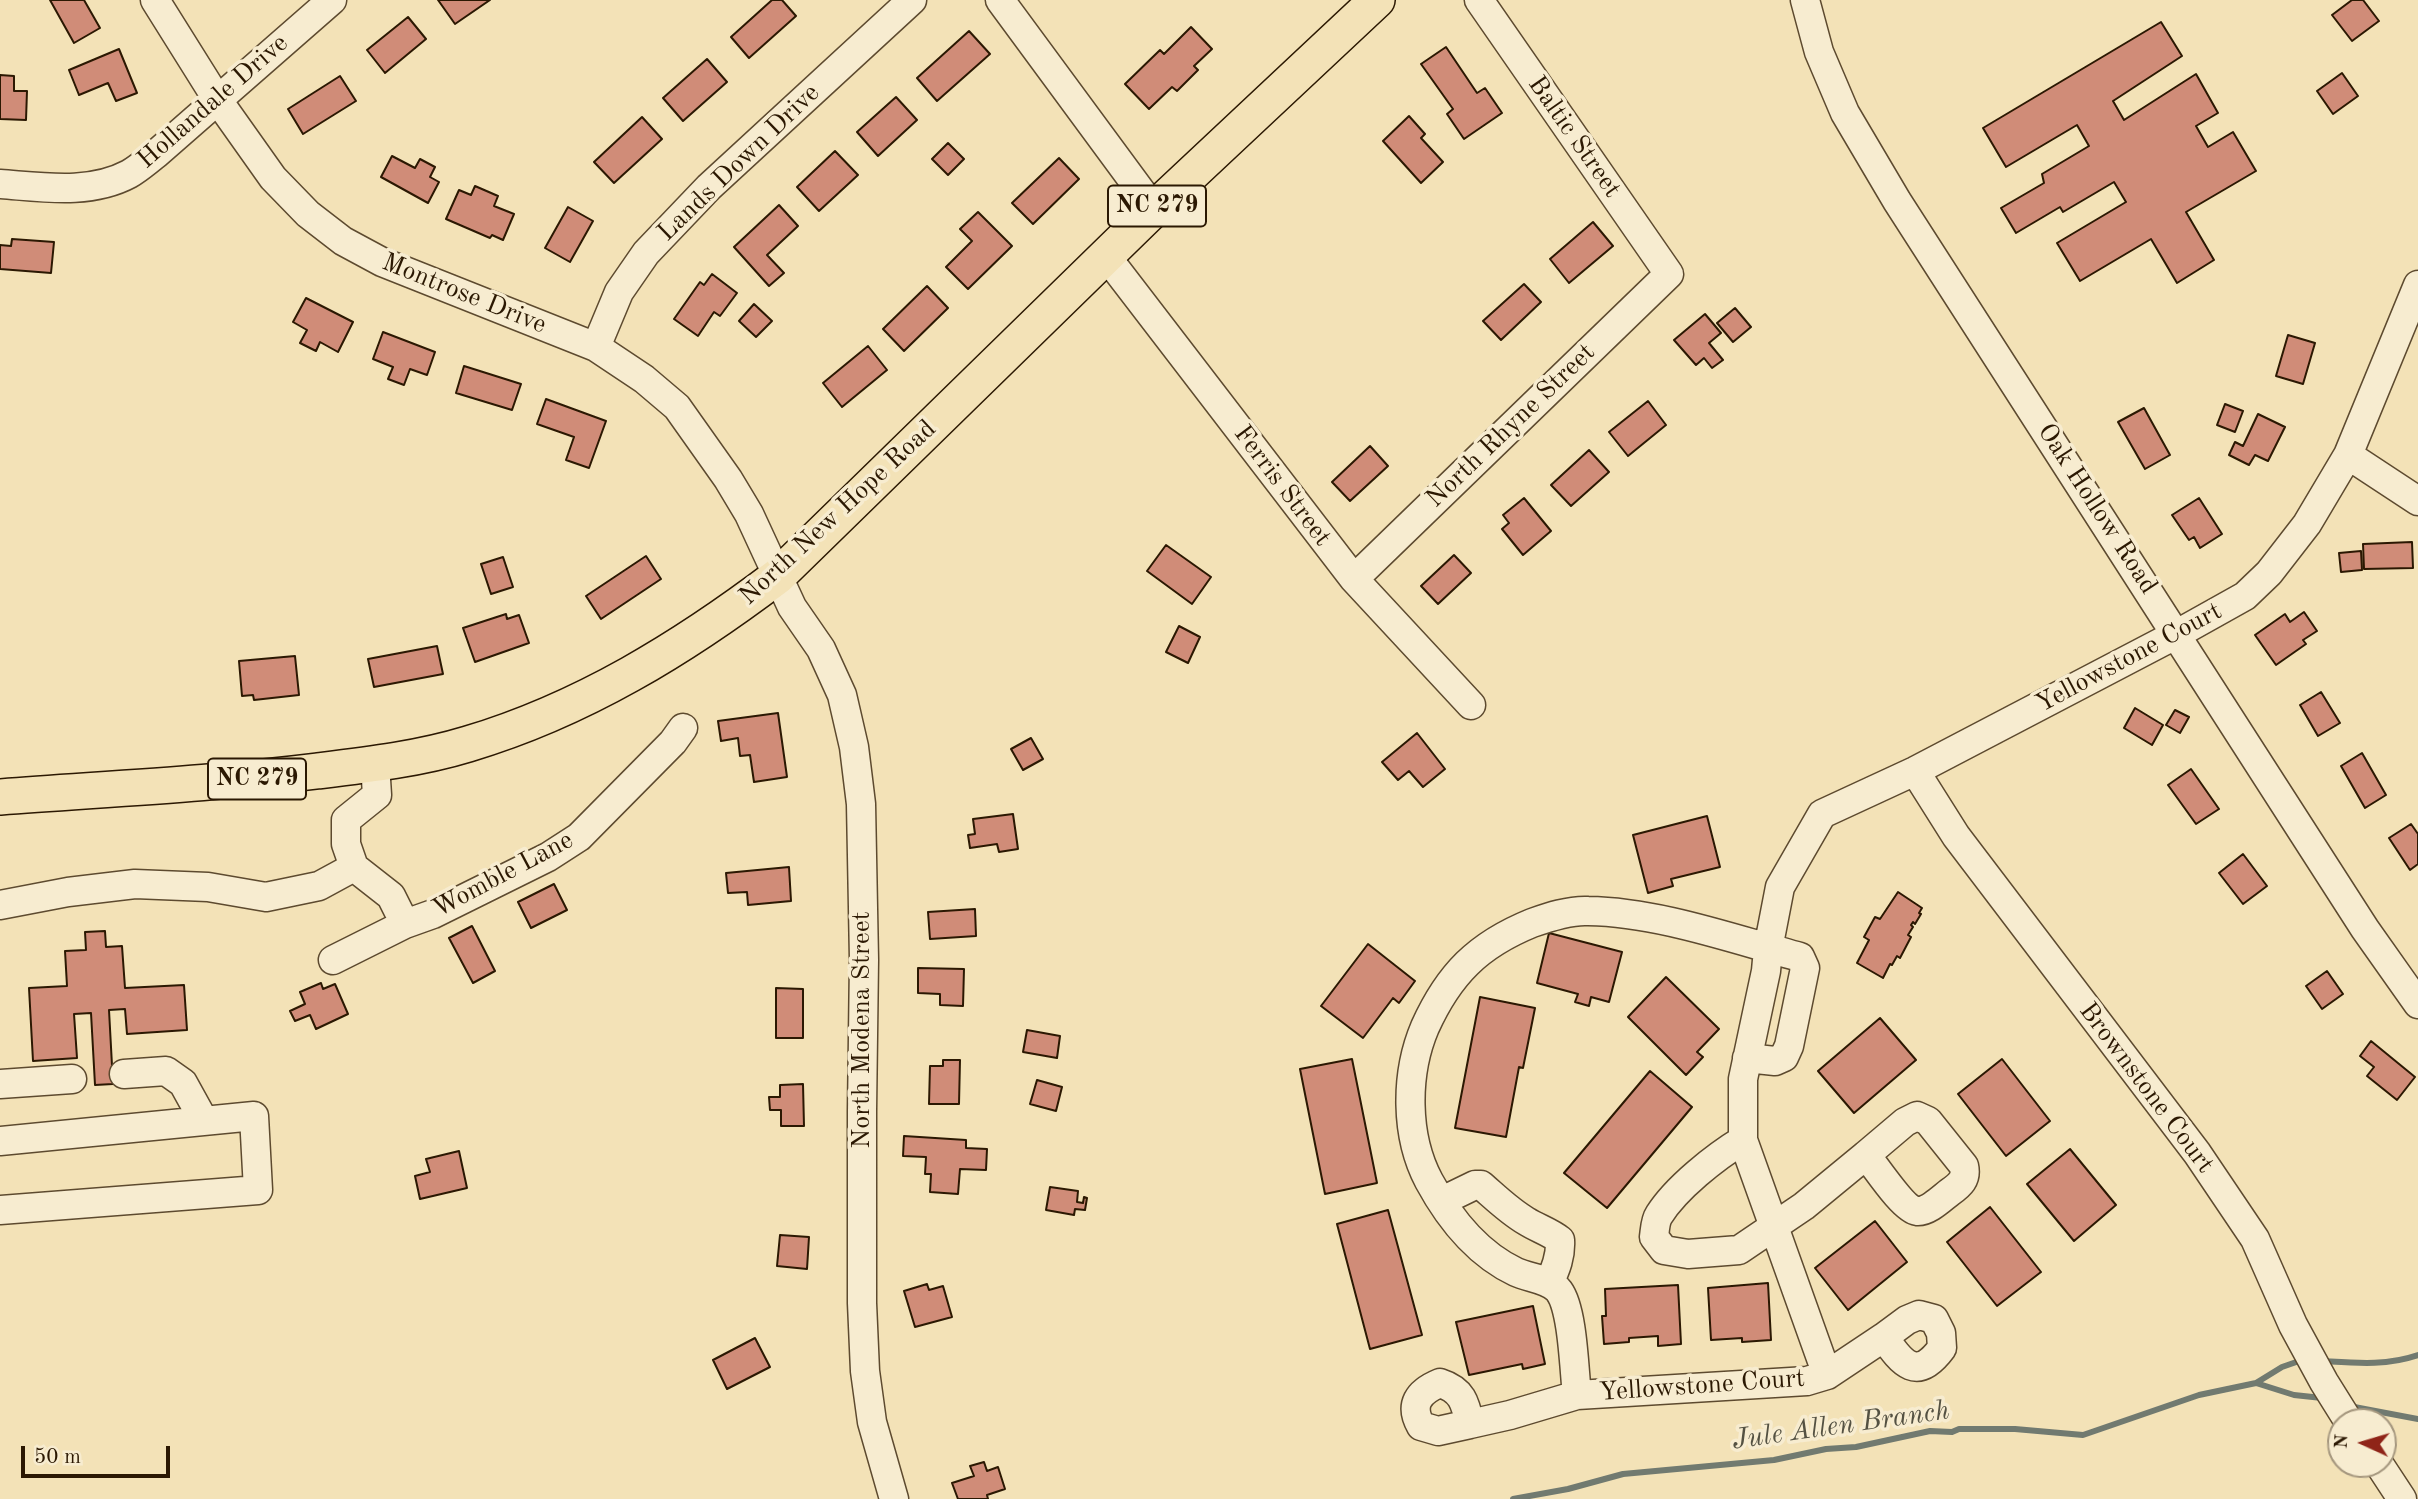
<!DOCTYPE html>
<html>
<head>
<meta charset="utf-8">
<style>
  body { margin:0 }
  #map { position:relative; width:2418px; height:1499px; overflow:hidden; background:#f3e2b7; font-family:"Old Standard TT",serif }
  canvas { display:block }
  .north { position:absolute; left:2327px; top:1408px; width:70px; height:70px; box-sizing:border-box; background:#f7ecd0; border:2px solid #a5977e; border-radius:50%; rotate:274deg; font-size:19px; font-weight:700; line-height:28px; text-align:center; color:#2b1802 }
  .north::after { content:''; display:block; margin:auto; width:24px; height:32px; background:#8f2418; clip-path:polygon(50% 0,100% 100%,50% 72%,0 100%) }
  .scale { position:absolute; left:21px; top:1446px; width:149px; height:32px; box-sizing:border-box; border:4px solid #2b1802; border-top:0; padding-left:9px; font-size:21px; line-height:24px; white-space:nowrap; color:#2b1802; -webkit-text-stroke:5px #f7ecd0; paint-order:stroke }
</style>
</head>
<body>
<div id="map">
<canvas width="2418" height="1499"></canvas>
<div class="north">N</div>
<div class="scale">50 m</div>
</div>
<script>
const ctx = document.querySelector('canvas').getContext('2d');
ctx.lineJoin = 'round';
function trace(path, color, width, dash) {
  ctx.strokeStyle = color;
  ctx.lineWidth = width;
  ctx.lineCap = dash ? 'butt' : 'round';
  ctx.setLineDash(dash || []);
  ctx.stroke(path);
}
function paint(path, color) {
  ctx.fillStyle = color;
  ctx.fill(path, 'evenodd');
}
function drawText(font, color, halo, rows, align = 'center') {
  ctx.font = font + ' "Old Standard TT",serif';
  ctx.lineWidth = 7;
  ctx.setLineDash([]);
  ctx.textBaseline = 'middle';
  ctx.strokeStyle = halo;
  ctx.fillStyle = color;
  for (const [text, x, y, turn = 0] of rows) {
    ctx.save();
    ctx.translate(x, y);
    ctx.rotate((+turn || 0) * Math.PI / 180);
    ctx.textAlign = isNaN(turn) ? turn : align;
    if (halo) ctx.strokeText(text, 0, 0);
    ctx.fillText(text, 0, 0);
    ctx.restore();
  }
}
trace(new Path2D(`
  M2323 1361C2356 1363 2386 1366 2418 1355
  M2256 1383 2282 1367 2302 1360
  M2349 1406 2418 1419
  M1513 1499 1568 1489 1623 1474 1774 1460 1826 1449 1856 1447 1930 1431 1952 1432 1959 1429H2015L2083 1435 2199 1395 2256 1383 2294 1395 2322 1398`), '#717a70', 6);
const building = new Path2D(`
  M50 0H84L100 28 74 43Z
  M438 0H490L455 24Z
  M772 0H782L796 16 749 58 731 37Z
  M2352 0H2363L2379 21 2352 41 2332 15Z
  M408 17 426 39 385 73 367 50Z
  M2161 22 2182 56 2113 101 2124 120 2196 74 2218 113 2196 126 2208 147 2233 132 2256 171 2186 212 2214 260 2177 283 2151 239 2080 281 2057 243 2126 202 2114 182 2063 212 2060 207 2016 233 2001 208 2044 183 2042 174 2089 146 2077 125 2006 167 1983 128Z
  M1191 27 1212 49 1194 66 1198 70 1177 91 1172 87 1149 109 1125 84 1160 50 1164 54Z
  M969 31 990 54 937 101 917 78Z
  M1446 47 1477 93 1485 88 1502 113 1464 139 1447 114 1453 109 1421 64Z
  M119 49 137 93 116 101 108 83 79 95 69 70Z
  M707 59 727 82 683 121 663 98Z
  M2342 73 2358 96 2333 114 2317 91Z
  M0 75 14 76V91H27L26 120 0 119Z
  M340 76 356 101 303 134 288 109Z
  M896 97 917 120 878 156 857 132Z
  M1409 116 1425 134 1421 138 1443 162 1421 183 1383 141Z
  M642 117 662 139 614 183 594 162Z
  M948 143 964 159 948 175 932 159Z
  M835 151 858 175 819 211 797 187Z
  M392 156 415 168 420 159 435 167 430 177 439 182 428 203 381 177Z
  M1059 158 1079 179 1033 224 1012 203Z
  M475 186 498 196 494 206 514 214 503 240 492 235 490 238 446 219 459 190 471 195Z
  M779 205 798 226 767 255 784 273 769 286 734 247Z
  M568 207 593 221 570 262 545 248Z
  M978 212 1012 246 968 289 946 267 972 241 960 229Z
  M1593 222 1613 246 1569 283 1550 259Z
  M12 239 54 242 51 273 0 269V245L11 246Z
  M712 274 737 293 720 316 714 312 698 336 674 319 700 282 704 285Z
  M1524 284 1541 302 1501 340 1483 321Z
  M927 286 948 308 904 351 883 329Z
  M306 298 353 322 338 352 320 342 316 351 300 343 307 330 293 322Z
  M754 304 772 321 756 337 739 321Z
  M1735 308 1751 327 1733 342 1717 323Z
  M1705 314 1721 333 1709 343 1723 360 1712 368 1704 358 1696 365 1674 340Z
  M383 332 435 352 427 375 410 369 404 385 388 379 393 367 373 359Z
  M2288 335 2315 343 2303 384 2276 376Z
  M868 346 887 370 842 407 823 383Z
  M464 366 521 384 512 410 456 393Z
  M546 399 606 421 589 468 566 460 574 437 537 424Z
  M1648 401 1666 425 1628 456 1609 432Z
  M2225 404 2243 411 2235 432 2217 425Z
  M2144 408 2170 455 2145 469 2118 422Z
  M2258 414 2285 427 2268 461 2255 455 2249 465 2229 455 2235 442 2243 446Z
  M1370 446 1388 466 1350 501 1332 482Z
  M1589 450 1609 472 1571 506 1551 485Z
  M1524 498 1551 531 1523 555 1502 529 1509 523 1503 515Z
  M2199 498 2222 534 2200 548 2194 537 2189 540 2172 515Z
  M2412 542 2413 568 2364 569 2363 544Z
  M1166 545 1211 577 1192 604 1147 571Z
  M2361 551 2362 570 2341 572 2339 553Z
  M1454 555 1471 573 1438 604 1421 586Z
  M646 556 661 579 601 619 586 596Z
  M503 557 513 587 491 594 481 564Z
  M2304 612 2317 631 2303 640 2306 644 2276 665 2255 635 2285 614 2290 622Z
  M506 614 507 619 519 615 529 643 475 662 463 628Z
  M1179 626 1200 637 1188 663 1166 652Z
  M437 646 443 674 374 687 368 659Z
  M295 656 299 695 254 700 253 695 242 696 239 661Z
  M2321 692 2340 723 2318 736 2300 705Z
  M2135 708 2163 725 2152 745 2124 728Z
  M2175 710 2189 717 2180 733 2166 725Z
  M778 713 787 777 754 782 750 755 740 756 738 738 721 741 718 721Z
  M1417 733 1445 769 1423 787 1409 771 1398 780 1382 762Z
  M1031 738 1043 759 1023 770 1011 749Z
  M2362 753 2386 795 2365 808 2341 766Z
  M2191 769 2219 809 2196 824 2168 785Z
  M1013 814 1018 849 999 852 997 844 970 848 968 835 975 834 973 819Z
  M1707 816 1720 867 1671 879 1673 886 1648 893 1633 835Z
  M2411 824 2418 834V864L2410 870 2389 838Z
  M2243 854 2267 886 2243 904 2219 873Z
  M789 867 791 901 748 905 747 892 728 893 726 873Z
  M554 884 567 910 531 928 518 902Z
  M1898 892 1922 908 1919 913 1921 914 1915 924 1913 922 1911 925 1913 927 1908 935 1911 937 1900 958 1897 956 1892 965 1890 964 1883 978 1857 963 1869 940 1864 937 1875 917 1880 919Z
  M975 909 976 936 930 939 928 912Z
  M472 926 495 971 473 983 449 938Z
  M105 931 106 947 122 946 125 988 184 985 187 1030 127 1034 125 1009 109 1010 113 1084 95 1085 91 1013 74 1014 77 1058 33 1061 29 988 67 986 65 951 86 950 85 932Z
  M1549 933 1622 952 1609 1002 1591 997 1589 1006 1575 1002 1578 994 1537 983Z
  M1368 944 1415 981 1399 1003 1393 998 1363 1038 1321 1006Z
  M918 968 964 969 963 1006 940 1005V994L918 993Z
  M2327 971 2343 994 2322 1009 2306 986Z
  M1666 977 1719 1029 1697 1052 1703 1057 1686 1075 1628 1017Z
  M321 983 323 989 335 984 348 1014 316 1029 310 1015 295 1021 290 1011 305 1004 300 992Z
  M776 988 803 989V1038H776Z
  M1480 997 1535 1008 1523 1068 1519 1067 1506 1137 1455 1128Z
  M1880 1018 1916 1060 1854 1113 1818 1071Z
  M1027 1030 1060 1036 1057 1058 1023 1052Z
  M2371 1041 2415 1077 2397 1100 2367 1076 2374 1067 2360 1056Z
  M1352 1059 1377 1183 1325 1194 1300 1069Z
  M2002 1059 2050 1121 2006 1156 1958 1094Z
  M943 1060H960L959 1104H929L930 1066H943Z
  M1650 1071 1692 1107 1607 1208 1564 1173Z
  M1037 1080 1062 1087 1056 1111 1030 1104Z
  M803 1084 804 1126H781V1110H770L769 1097H780V1085Z
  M904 1136 966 1140V1148L987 1149 986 1170 960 1169 958 1194 930 1192 931 1174H925L926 1157 903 1156Z
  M2070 1149 2116 1205 2074 1241 2027 1184Z
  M459 1151 467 1188 420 1199 415 1176 430 1172 426 1159Z
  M1050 1187 1078 1191 1077 1202 1083 1203 1084 1197 1087 1198 1085 1210 1075 1209 1074 1215 1046 1210Z
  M1990 1207 2041 1272 1997 1306 1947 1242Z
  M1388 1210 1422 1335 1370 1349 1337 1224Z
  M1875 1221 1907 1262 1848 1310 1815 1268Z
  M780 1235 809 1237 807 1269 777 1266Z
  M1768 1283 1771 1340 1742 1342V1338L1711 1340 1708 1288Z
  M927 1284 929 1290 943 1286 952 1317 915 1327 904 1291Z
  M1678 1285 1681 1344 1658 1346V1336L1629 1338V1342L1604 1344 1602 1316H1606L1605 1289Z
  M1533 1306 1545 1364 1523 1369 1522 1364 1469 1375 1456 1322Z
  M755 1338 770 1367 727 1389 713 1360Z
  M984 1462 987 1471 998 1467 1005 1489 987 1495 988 1499H958L952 1483 974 1476 970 1466Z`);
paint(building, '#d08c78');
trace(building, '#2b1802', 2);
const minor = new Path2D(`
  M155 0 217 99 273 178 308 214 343 241 382 262 596 347 644 379 677 407 728 479 749 514 792 607 821 649 842 695 854 747 861 804 864 960 862 1111V1303L865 1371 872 1422 894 1499
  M1000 0 1154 209
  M1805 0 1819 52 1845 113 1897 201 2365 929 2418 1004
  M0 184C42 187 90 195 129 174 138 169 147 161 156 154L332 0
  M1106 256 1354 579 1471 705
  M596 347 619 292 646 253 709 187 912 0
  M2348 455 2418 501
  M1354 579 1669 274 1479 0
  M375 764 377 795 346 820V844L354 867 391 896 405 924
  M1915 771 1956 836 2197 1153 2255 1239 2293 1325 2324 1382 2349 1422
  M0 905 68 892 135 884 208 887 266 897 319 886 354 867
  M333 960 405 924 433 914 548 857 579 837 673 742 683 728
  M124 1074 166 1071 183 1083 204 1121
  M0 1084 72 1079
  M1917 1116 1928 1121 1964 1166C1967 1179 1960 1185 1950 1192 1942 1198 1928 1212 1917 1211 1903 1209 1876 1167 1866 1155L1905 1122Z
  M1743 1140 1827 1375
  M0 1141 254 1116 258 1190 0 1210
  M1866 1155 1804 1206 1739 1250 1688 1254 1664 1250 1654 1237C1655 1230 1655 1221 1659 1215 1676 1188 1715 1157 1743 1140V1079L1766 971 1768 949 1780 887 1822 814 1915 771 2177 634 2245 596 2269 573 2307 524 2348 455 2418 285
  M1442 1201 1475 1185H1481C1496 1198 1509 1211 1526 1221 1537 1228 1550 1232 1560 1240 1561 1256 1556 1269 1549 1283
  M1919 1315 1934 1319 1941 1333 1942 1348C1917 1382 1902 1364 1884 1337L1907 1320Z
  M1440 1383C1462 1390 1465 1402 1470 1424L1438 1431 1421 1426C1409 1405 1418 1392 1440 1383Z
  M1577 1395C1574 1370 1573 1310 1559 1291 1550 1279 1529 1278 1516 1272 1478 1254 1449 1218 1429 1181 1405 1136 1405 1074 1425 1027 1449 974 1478 945 1532 923 1549 917 1570 910 1588 911 1658 912 1733 939 1800 957L1805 968 1789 1046 1784 1057 1775 1061 1747 1058
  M1470 1424 1510 1415 1577 1395 1807 1381 1827 1375 1884 1337
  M2379 1464 2402 1499`);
const major = new Path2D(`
  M0 797C105 789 212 784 317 771 367 765 419 759 468 744 582 710 683 648 778 576L1154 209 1377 0`);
trace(minor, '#5d4a2f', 31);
trace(major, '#2b1802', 38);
trace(minor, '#f7ecd0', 28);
trace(major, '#f3e2b7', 35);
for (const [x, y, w] of [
  [1157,206,98],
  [257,779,98]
]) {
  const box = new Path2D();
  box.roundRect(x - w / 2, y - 20.5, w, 41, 5);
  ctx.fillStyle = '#f7ecd0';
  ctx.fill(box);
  trace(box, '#2b1802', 2);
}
drawText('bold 24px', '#2b1802', null, [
  ["NC 279",1157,206],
  ["NC 279",257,779]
]);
drawText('26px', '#2b1802', '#f7ecd0', [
  ["Hollandale Drive",213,102,-41],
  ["Baltic Street",1574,137,55],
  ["Lands Down Drive",739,163,-44],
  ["Montrose Drive",464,294,22],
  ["North Rhyne Street",1511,426,-44],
  ["Ferris Street",1282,486,53],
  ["Oak Hollow Road",2097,509,57],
  ["North New Hope Road",838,513,-43],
  ["Yellowstone Court",2129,658,-28],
  ["Womble Lane",503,875,-28],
  ["North Modena Street",862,1030,-90],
  ["Brownstone Court",2146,1088,53],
  ["Yellowstone Court",1702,1386,-4]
]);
drawText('italic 28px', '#545142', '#f7ecd0', [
  ["Jule Allen Branch",1841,1426,-8]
]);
</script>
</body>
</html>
